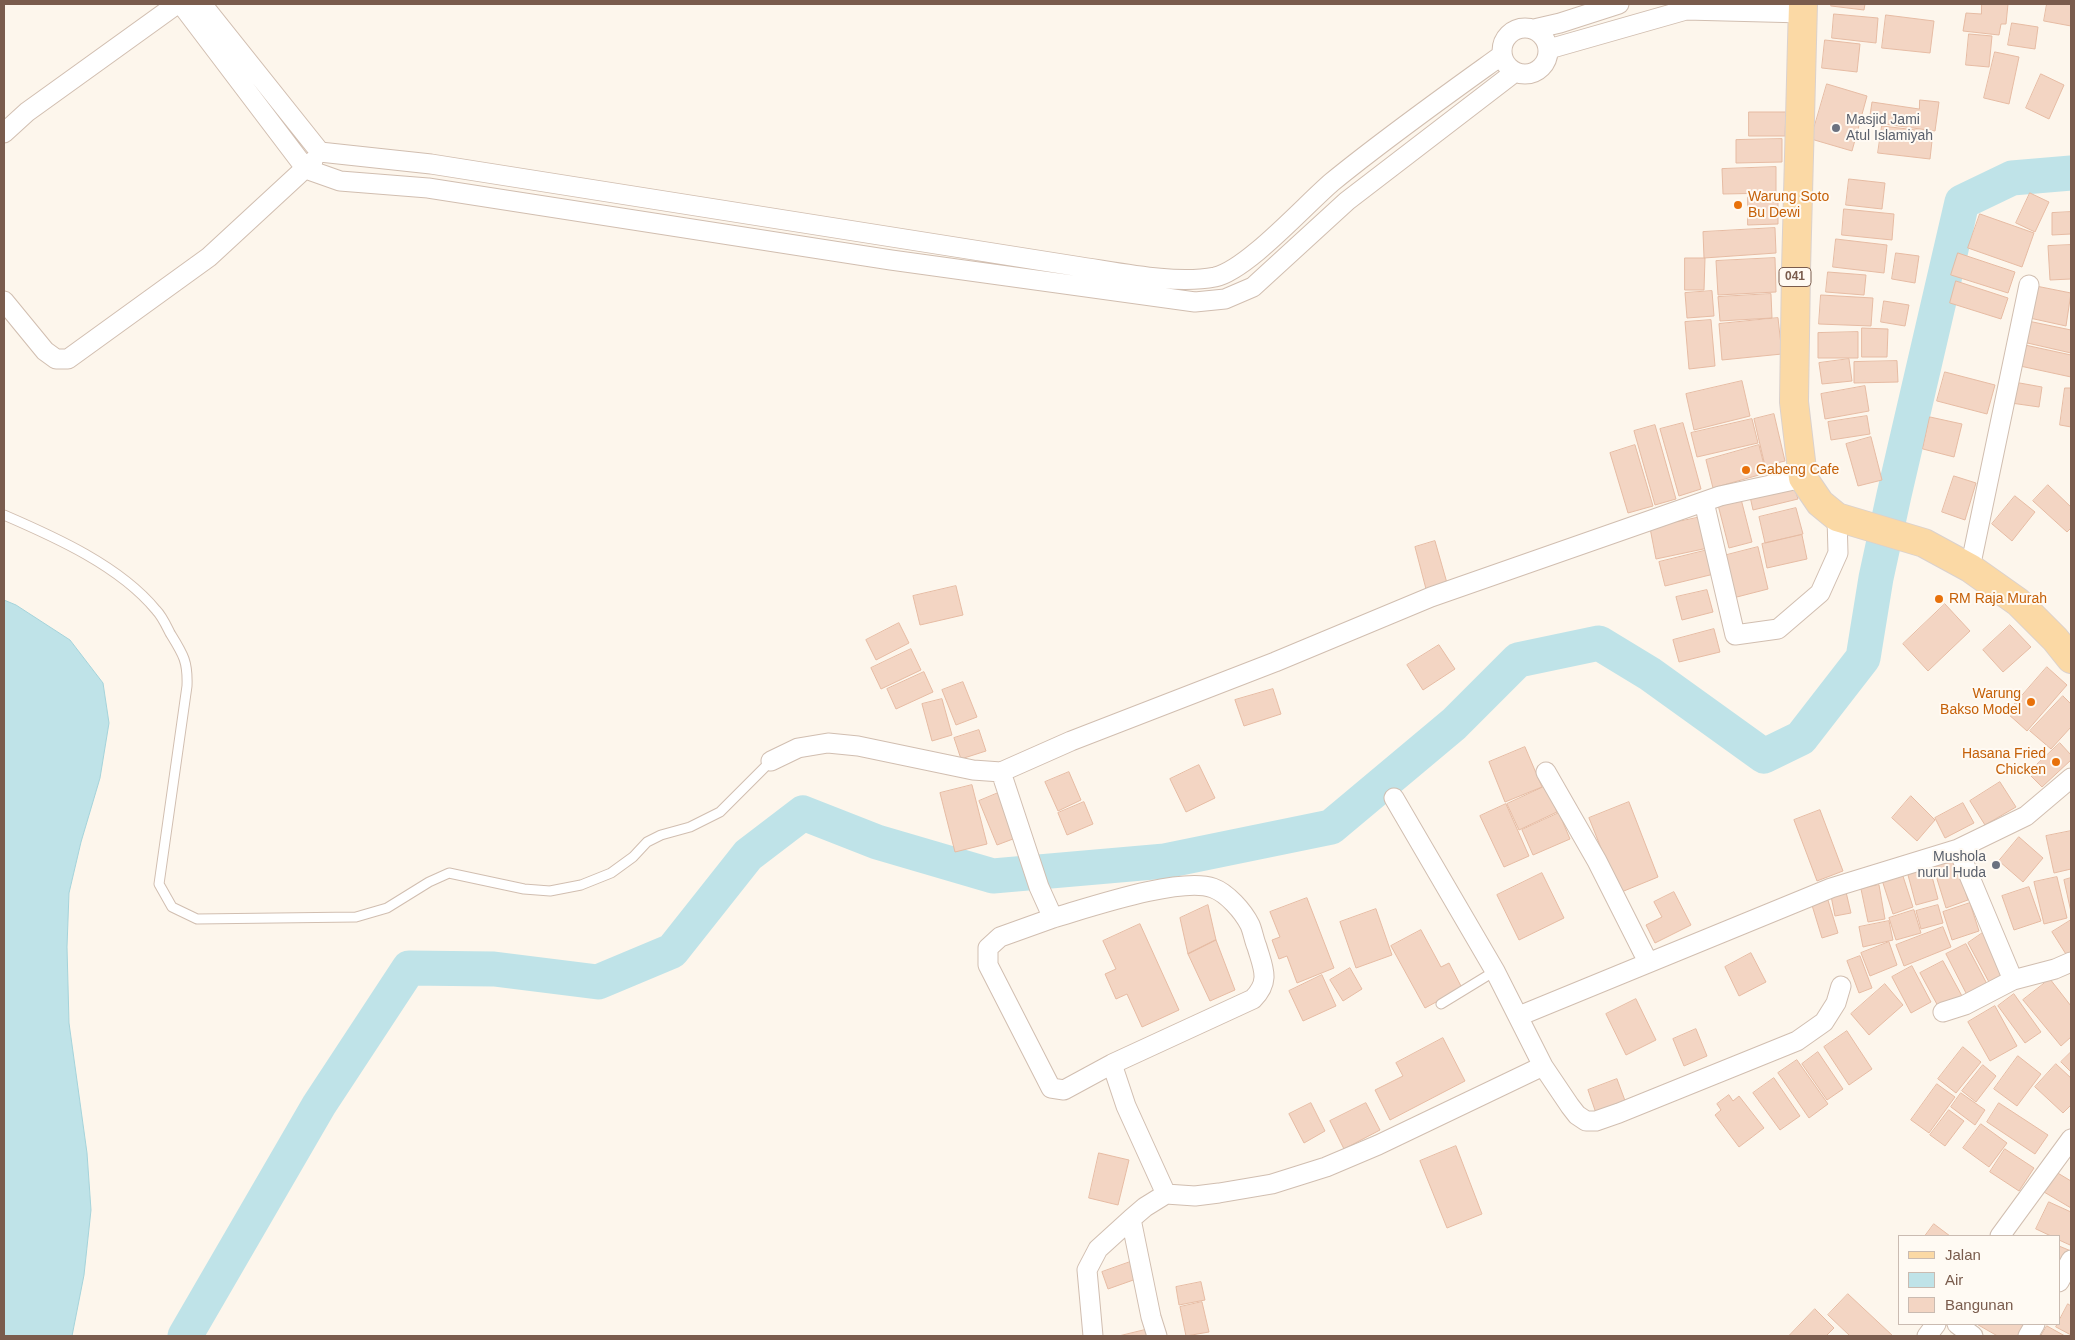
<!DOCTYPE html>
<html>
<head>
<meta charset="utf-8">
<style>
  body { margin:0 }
  #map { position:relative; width:2075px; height:1340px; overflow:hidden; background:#fdf6ec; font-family:Arial,sans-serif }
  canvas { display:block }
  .frame { position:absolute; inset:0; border:5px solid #7a5c4d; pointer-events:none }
  .legend { position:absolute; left:1898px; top:1235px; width:162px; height:90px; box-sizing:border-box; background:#fffaf3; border:1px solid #cabbb1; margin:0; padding:6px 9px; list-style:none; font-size:15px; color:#7a5c4d }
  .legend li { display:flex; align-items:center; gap:10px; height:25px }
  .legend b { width:25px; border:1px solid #cabbb1 }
</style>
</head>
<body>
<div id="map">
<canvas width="2075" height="1340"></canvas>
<div class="frame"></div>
<ul class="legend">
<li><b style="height:6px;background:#fbd9a5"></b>Jalan</li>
<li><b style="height:14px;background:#bfe3e8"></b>Air</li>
<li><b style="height:14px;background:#f3d5c3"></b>Bangunan</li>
</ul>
</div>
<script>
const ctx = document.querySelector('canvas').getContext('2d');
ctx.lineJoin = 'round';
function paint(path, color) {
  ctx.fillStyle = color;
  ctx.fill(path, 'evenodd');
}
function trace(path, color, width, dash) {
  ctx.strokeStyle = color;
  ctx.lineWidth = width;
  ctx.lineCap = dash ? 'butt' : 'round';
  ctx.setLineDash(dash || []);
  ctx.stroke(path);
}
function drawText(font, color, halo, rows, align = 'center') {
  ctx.font = font + ' Arial,sans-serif';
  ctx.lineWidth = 4;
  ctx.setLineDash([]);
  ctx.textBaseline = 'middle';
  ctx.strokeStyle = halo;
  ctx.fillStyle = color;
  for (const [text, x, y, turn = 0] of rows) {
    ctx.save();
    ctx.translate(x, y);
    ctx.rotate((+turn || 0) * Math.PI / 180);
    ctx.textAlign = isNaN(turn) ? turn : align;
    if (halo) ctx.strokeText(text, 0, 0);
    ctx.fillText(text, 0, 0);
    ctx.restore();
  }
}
const water = new Path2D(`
  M4 600 16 605 70 640 103 683 109 723 100 778 81 842 69 893 67 947 69 1023 87 1153 91 1210 84 1275 72 1336H4Z`);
paint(water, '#bfe3e8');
trace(water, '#a5d3da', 1);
trace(new Path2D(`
  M185 1336 319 1105 409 968 494 969 598 982 672 951 748 855 803 813 877 842 993 876 1165 861 1331 827 1454 724 1518 660 1599 643 1650 674 1764 756 1801 738 1863 658 1876 578 1894 495 1962 202 2012 178 2071 173`), '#bfe3e8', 35);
const building = new Path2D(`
  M1832 4H1865L1864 10 1831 6Z
  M1982 4H2008L2006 24H2001L1999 35 1963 31 1966 13 1981 14Z
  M2047 4H2071V26L2044 21Z
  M1834 14 1878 18 1876 43 1832 38Z
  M1886 15 1934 21 1930 53 1882 48Z
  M2012 23 2038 27 2035 49 2008 45Z
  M1969 34 1992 36 1989 67 1966 65Z
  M1825 40 1860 44 1857 72 1822 68Z
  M1995 52 2019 57 2009 104 1984 98Z
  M2041 74 2064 85 2049 119 2026 108Z
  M1827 84 1867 96 1852 151 1811 139Z
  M1920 100 1939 102 1935 131 1869 122 1872 102 1919 109Z
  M1749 112H1786L1785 136H1749Z
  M1882 126 1933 132 1930 159 1878 153Z
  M1782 139V162L1736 163V140Z
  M1776 167V193L1723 194 1722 169Z
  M1849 179 1885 183 1882 209 1846 205Z
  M2030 193 2049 202 2035 232 2016 223Z
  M1748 197H1778V224L1748 225Z
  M1844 209 1894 214 1892 240 1842 235Z
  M2071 212V234L2052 235V213Z
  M1980 214 2034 233 2022 267 1968 248Z
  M1775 228 1776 253 1704 258 1703 232Z
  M1836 239 1887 245 1884 273 1833 267Z
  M2071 245V279L2050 280 2048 246Z
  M1896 253 1919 256 1915 283 1892 279Z
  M1958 253 2015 272 2008 293 1951 275Z
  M1685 258H1705L1704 290H1685Z
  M1775 258 1776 292 1718 295 1716 261Z
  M1828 272 1866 275 1864 295 1826 292Z
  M1956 281 2008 298 2001 319 1950 303Z
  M2031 285 2071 293 2066 326 2025 317Z
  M1712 291 1714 316 1687 318 1685 293Z
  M1771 294 1772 318 1720 321 1718 297Z
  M1821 295 1873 298 1871 326 1819 324Z
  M1884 301 1909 305 1905 326 1881 322Z
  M1778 318 1782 354 1722 360 1719 324Z
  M1711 320 1715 366 1689 369 1685 322Z
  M2028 321 2071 330V353L2023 342Z
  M1862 328 1888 329 1887 357H1862Z
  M1858 332V358H1818V333Z
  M2025 345 2071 355V377L2020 366Z
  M1849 359 1852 381 1822 384 1819 363Z
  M1897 361 1898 382 1854 383V362Z
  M1945 372 1995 385 1987 414 1937 401Z
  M1742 381 1750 416 1694 430 1686 394Z
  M2014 382 2042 387 2039 407 2011 403Z
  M1865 386 1869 411 1825 419 1821 394Z
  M2065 388H2071V427L2060 425Z
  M1774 414 1785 461 1765 466 1754 419Z
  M1867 416 1870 434 1831 440 1828 422Z
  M1930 417 1962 424 1954 457 1923 449Z
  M1752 419 1758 443 1697 457 1691 433Z
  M1683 423 1701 489 1679 496 1660 429Z
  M1655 425 1676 499 1655 505 1634 431Z
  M1871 437 1882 480 1858 486 1846 444Z
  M1635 445 1653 506 1628 513 1610 453Z
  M1759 445 1766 473 1713 488 1706 460Z
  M1954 476 1976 483 1965 520 1942 512Z
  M1793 483 1798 499 1753 510 1749 492Z
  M2048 485 2071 507V528L2067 532 2033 501Z
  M1740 495 1752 542 1729 548 1717 501Z
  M2015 496 2035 512 2012 541 1992 524Z
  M1796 508 1803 534 1765 543 1759 517Z
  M1701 517 1708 548 1656 559 1650 528Z
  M1802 535 1807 559 1767 568 1762 544Z
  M1435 541 1447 583 1426 589 1415 547Z
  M1758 547 1768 589 1733 598 1723 556Z
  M1708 550 1714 574 1665 586 1659 562Z
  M956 586 963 615 920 625 913 596Z
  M1707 590 1713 612 1682 620 1676 597Z
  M1945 604 1970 631 1928 671 1903 644Z
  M899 623 909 643 876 660 866 640Z
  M2010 625 2031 647 2003 672 1983 650Z
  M1714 629 1720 652 1679 662 1673 640Z
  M1439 645 1455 669 1423 690 1407 665Z
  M911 649 921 670 881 689 871 668Z
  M2047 667 2067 685 2027 731 2007 713Z
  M924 672 933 692 896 709 887 689Z
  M963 682 977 717 956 725 942 690Z
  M1273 689 1281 714 1244 726 1235 700Z
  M2063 696 2071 704V727L2051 749 2030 731Z
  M942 699 952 735 932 741 922 704Z
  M979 730 986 751 961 759 954 738Z
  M2060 743 2071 755V760L2042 787 2028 773Z
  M1525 747 1542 787 1505 802 1489 762Z
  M1199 765 1215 798 1186 812 1170 779Z
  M1069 772 1081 800 1058 811 1045 782Z
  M2000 782 2016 807 1985 825 1970 801Z
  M972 785 987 844 955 852 940 793Z
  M1546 786 1557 812 1519 830 1507 804Z
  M1003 791 1021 836 997 845 979 801Z
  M1911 796 1935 820 1917 841 1892 818Z
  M1084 802 1093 824 1067 835 1058 813Z
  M1629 802 1658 877 1619 893 1589 818Z
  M1963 803 1974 823 1945 838 1935 818Z
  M1506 804 1529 856 1504 867 1480 816Z
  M1820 810 1843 871 1817 881 1794 820Z
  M1559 813 1570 839 1533 855 1522 830Z
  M2071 831V869L2054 873 2046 836Z
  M2019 837 2043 858 2023 882 1999 861Z
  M1955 858 1968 900 1946 908 1933 866Z
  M1930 869 1938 899 1916 905 1908 875Z
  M1901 870 1913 907 1893 914 1881 877Z
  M1542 873 1564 918 1519 940 1497 895Z
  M2057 877 2067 918 2044 924 2034 882Z
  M2071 878V912L2064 880Z
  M1879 885 1885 919 1868 922 1861 889Z
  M2029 887 2041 921 2014 930 2002 896Z
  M1674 892 1691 925 1655 943 1646 925 1662 917 1654 902Z
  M1846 892 1851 913 1835 916 1831 896Z
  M1827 897 1838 933 1822 938 1811 902Z
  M1307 898 1334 968 1297 983 1287 956 1279 959 1272 940 1280 937 1270 912Z
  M1970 903 1979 931 1952 940 1943 912Z
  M1208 905 1216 940 1188 954 1180 918Z
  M1938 905 1943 923 1921 929 1916 911Z
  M1376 909 1392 955 1356 968 1340 922Z
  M1914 910 1921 933 1896 940 1889 918Z
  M2071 920V957L2069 959 2052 932Z
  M1889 921 1893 940 1863 947 1859 927Z
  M1140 924 1179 1010 1142 1027 1127 994 1116 999 1105 974 1116 969 1103 941Z
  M1943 927 1951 947 1904 966 1896 945Z
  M1421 930 1441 967 1449 963 1462 988 1425 1008 1391 946Z
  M1984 932 2006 973 1990 984 1968 943Z
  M1216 940 1235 990 1210 1001 1188 954Z
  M1889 942 1897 965 1870 976 1861 953Z
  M1966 944 1987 984 1967 995 1946 954Z
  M1751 953 1766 982 1739 996 1725 967Z
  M1860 956 1872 988 1859 993 1847 961Z
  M1943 961 1962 996 1939 1008 1920 973Z
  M1912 966 1931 1002 1911 1013 1892 977Z
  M1350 968 1362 989 1343 1001 1330 980Z
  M1322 975 1336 1006 1303 1021 1289 991Z
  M2050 979 2071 1006V1037L2061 1046 2023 1000Z
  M1885 984 1903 1005 1869 1035 1851 1014Z
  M2014 994 2041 1032 2025 1043 1998 1006Z
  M1636 999 1656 1040 1626 1055 1606 1014Z
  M1995 1006 2017 1046 1990 1061 1968 1022Z
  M1696 1029 1707 1056 1684 1066 1673 1039Z
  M1847 1031 1872 1069 1849 1085 1824 1047Z
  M1443 1038 1465 1081 1390 1120 1375 1090 1403 1076 1396 1063Z
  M1963 1047 1981 1062 1956 1093 1938 1079Z
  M1818 1052 1843 1089 1827 1100 1802 1064Z
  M2071 1052V1072L2061 1062Z
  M2018 1056 2041 1074 2017 1106 1994 1089Z
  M1797 1060 1828 1104 1809 1118 1778 1073Z
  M2056 1064 2071 1078V1105L2063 1113 2035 1087Z
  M1983 1065 1996 1076 1976 1102 1962 1091Z
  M1774 1078 1800 1116 1780 1130 1753 1093Z
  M1617 1079 1627 1106 1597 1116 1588 1090Z
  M1937 1084 1955 1097 1929 1133 1911 1120Z
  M1961 1093 1985 1110 1975 1125 1951 1107Z
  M1729 1095 1733 1101 1739 1096 1764 1128 1739 1147 1715 1115 1721 1110 1717 1104Z
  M1311 1103 1325 1131 1304 1143 1289 1114Z
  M1366 1103 1380 1130 1344 1149 1330 1121Z
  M1999 1103 2048 1135 2035 1154 1987 1122Z
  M1949 1110 1964 1121 1945 1146 1930 1135Z
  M1981 1124 2007 1143 1989 1167 1963 1148Z
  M1456 1146 1482 1214 1447 1228 1420 1161Z
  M2005 1149 2034 1168 2019 1191 1990 1172Z
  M1099 1153 1129 1160 1118 1205 1089 1198Z
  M2056 1172 2071 1181V1208L2044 1192Z
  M2049 1202 2071 1212V1241L2070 1245 2059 1240V1236H2051L2036 1229Z
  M1934 1224 1950 1236H1925Z
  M2059 1246 2071 1251 2059 1267Z
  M1133 1261 1139 1278 1108 1289 1102 1272Z
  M1201 1282 1205 1300 1179 1305 1176 1287Z
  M1848 1294 1893 1336H1850L1828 1315Z
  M1202 1302 1209 1332 1186 1336 1180 1307Z
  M2068 1304 2071 1306V1335L2056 1327Z
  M1815 1309 1834 1328 1826 1336H1789Z
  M1977 1324H2030L2023 1336H1998Z
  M2047 1326 2065 1336H2041Z
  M1149 1329 1151 1336H1119Z`);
paint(building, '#f3d5c3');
trace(building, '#e6bba3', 1);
const lane = new Path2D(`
  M4 515C55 537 120 566 156 610 162 616 166 625 170 633 183 654 188 661 187 686L159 884 172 907 197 919 356 917 387 908 429 882 449 873 524 889 550 891 581 885 611 873 633 857 647 842 661 835 690 827 720 812 771 761
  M1441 1004 1495 971`);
const street = new Path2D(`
  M181 4 306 169 340 181 428 188 891 260 1195 302 1225 299 1253 287 1347 201 1515 72
  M202 4 320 152 431 164 1075 266C1117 272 1174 285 1215 277 1247 270 1305 205 1332 182 1387 137 1445 96 1502 55
  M1502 51a23 23 0 1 1 46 0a23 23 0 1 1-46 0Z
  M1534 29 1560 23 1619 4
  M1549 49 1686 10 1803 13
  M4 133 27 112 177 4
  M4 301 45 351 56 359H68L209 257 313 161
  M1704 502 1735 635 1778 629 1820 593 1838 553 1837 517
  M1970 568 2029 285
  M771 761 798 748 828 743 858 746 973 770 1001 772
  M1546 772 1597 861 1648 962
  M1394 798 1495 971 1543 1066 1570 1106 1577 1115 1586 1121H1596L1619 1113 1797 1041 1824 1022 1836 1003 1841 986
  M1958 849 2013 980
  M1053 918C1088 908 1181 876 1213 888 1227 893 1243 911 1250 925 1253 932 1254 940 1257 947 1263 968 1271 981 1253 999L1112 1064 1064 1090 1051 1088 988 965V948L1000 937 1053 918 1039 887 1001 772 1071 741 1275 662 1431 597 1720 496 1803 478
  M1943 1012 1965 1005 2013 980 2055 969 2071 962
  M1519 1016 1831 888 1958 849 2026 816 2071 778
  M1112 1064 1126 1106 1166 1194
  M2000 1236 2071 1139
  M2059 1282 2071 1260
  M1957 1324 1973 1336
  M1093 1336 1087 1270 1098 1249 1131 1219
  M1157 1336 1151 1317 1131 1219 1145 1207 1166 1194 1195 1196 1219 1193 1272 1184 1326 1167 1378 1145 1543 1066
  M1927 1336 1936 1324
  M2028 1336 2035 1324`);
const primary = new Path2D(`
  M1803 4 1796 270 1794 402 1803 478 1820 503 1837 517 1924 543 1970 568 2018 602 2055 639 2071 659`);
trace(lane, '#d1beb0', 11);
trace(street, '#d1beb0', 21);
trace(primary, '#dad1cd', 30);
trace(lane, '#fff', 9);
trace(street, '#fff', 19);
trace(primary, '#fbd9a5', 28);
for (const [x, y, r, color] of [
  [1836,128,5,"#6b7280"],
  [1738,205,5,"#e8710a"],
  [1746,470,5,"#e8710a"],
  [1939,599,5,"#e8710a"],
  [2031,702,5,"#e8710a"],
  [2056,762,5,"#e8710a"],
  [1996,865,5,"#6b7280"]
]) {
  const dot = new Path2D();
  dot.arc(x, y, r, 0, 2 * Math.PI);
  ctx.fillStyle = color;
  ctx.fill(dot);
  trace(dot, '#fffaf3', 2);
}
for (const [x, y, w] of [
  [1795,277,32]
]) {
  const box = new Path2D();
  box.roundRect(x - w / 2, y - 9.5, w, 19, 4);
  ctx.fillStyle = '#fffaf3';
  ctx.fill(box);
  trace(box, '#7a5c4d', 1);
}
drawText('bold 12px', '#7a5c4d', null, [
  ["041",1795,277]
]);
drawText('14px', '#5b616d', '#fffaf3', [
  ["Masjid Jami",1846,120],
  ["Atul Islamiyah",1846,136],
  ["Mushola",1986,857,"right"],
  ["nurul Huda",1986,873,"right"]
], 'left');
drawText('14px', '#c56008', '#fffaf3', [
  ["Warung Soto",1748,197],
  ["Bu Dewi",1748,213],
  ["Gabeng Cafe",1756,470],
  ["RM Raja Murah",1949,599],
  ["Warung",2021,694,"right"],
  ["Bakso Model",2021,710,"right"],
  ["Hasana Fried",2046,754,"right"],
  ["Chicken",2046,770,"right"]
], 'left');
</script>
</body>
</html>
